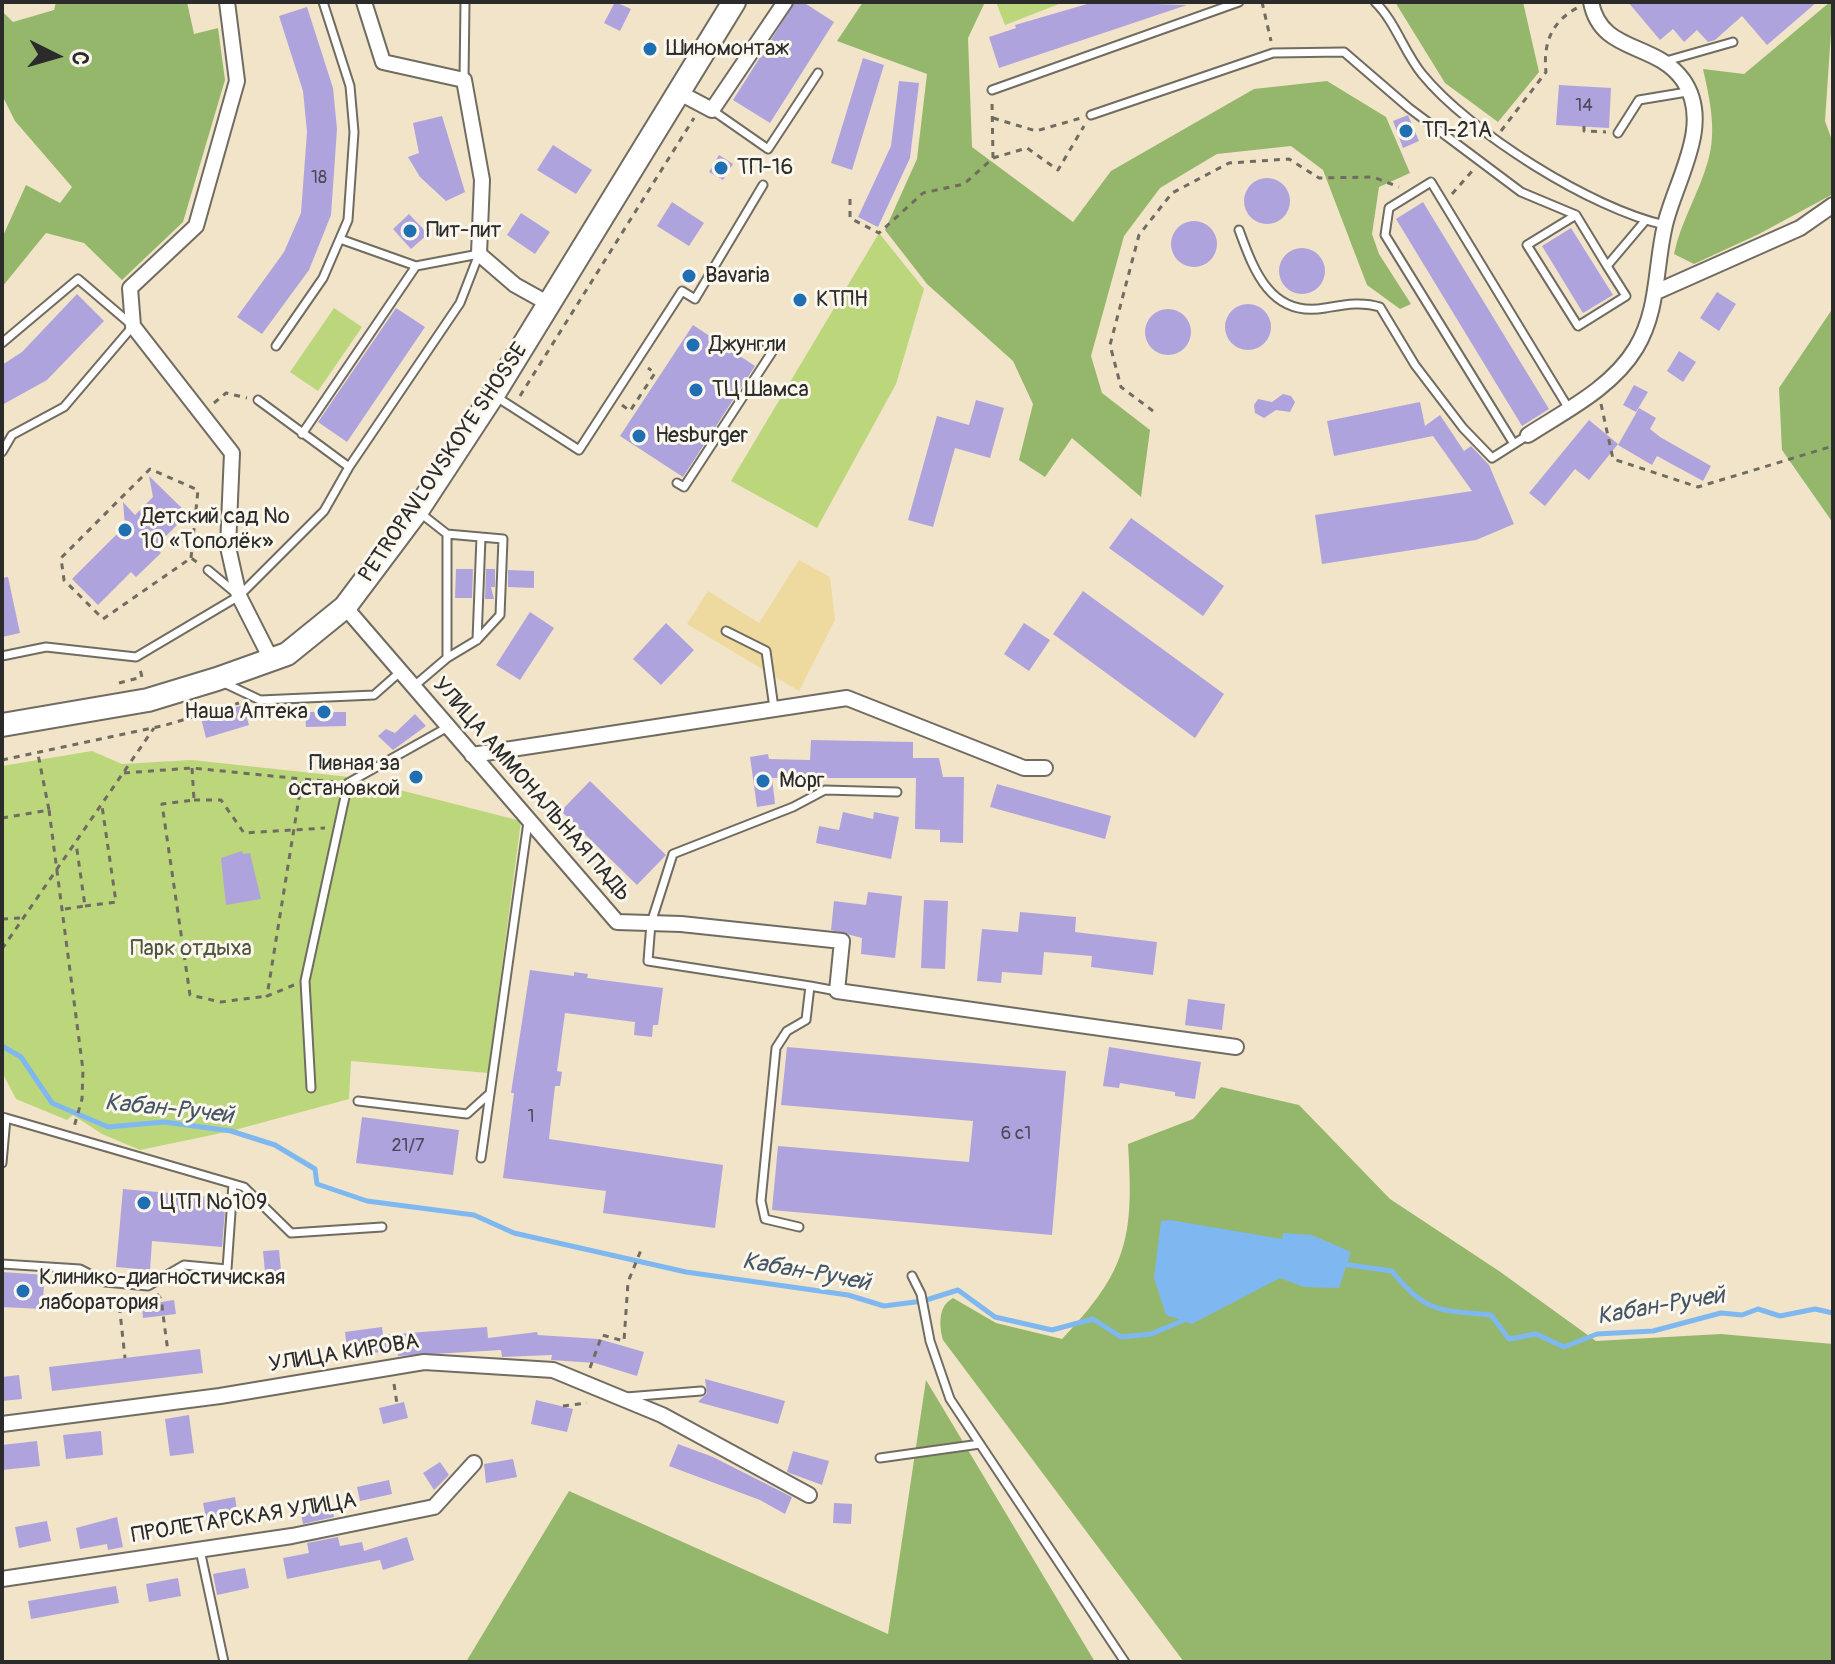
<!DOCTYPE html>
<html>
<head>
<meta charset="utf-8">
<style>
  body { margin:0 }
  #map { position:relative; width:1835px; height:1664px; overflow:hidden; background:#f1e4c8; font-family:Pangolin,sans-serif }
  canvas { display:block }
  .frame { position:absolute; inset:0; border:4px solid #2b2b2b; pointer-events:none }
  .north { position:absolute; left:16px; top:16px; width:80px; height:80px; -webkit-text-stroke:6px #fbf7ec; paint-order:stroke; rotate:95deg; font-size:22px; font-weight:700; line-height:32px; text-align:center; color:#2b2b2b }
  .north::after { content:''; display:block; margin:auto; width:28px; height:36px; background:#2b2b2b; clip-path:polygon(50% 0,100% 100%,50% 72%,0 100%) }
</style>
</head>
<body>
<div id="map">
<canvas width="1835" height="1664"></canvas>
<div class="frame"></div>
<div class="north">С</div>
</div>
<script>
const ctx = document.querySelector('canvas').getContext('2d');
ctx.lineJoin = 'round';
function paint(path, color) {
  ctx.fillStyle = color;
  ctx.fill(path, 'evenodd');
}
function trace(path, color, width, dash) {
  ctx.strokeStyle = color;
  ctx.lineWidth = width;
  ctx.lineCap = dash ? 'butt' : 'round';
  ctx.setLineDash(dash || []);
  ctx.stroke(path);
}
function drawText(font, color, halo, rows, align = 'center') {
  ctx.font = font + ' Pangolin,sans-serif';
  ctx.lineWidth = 6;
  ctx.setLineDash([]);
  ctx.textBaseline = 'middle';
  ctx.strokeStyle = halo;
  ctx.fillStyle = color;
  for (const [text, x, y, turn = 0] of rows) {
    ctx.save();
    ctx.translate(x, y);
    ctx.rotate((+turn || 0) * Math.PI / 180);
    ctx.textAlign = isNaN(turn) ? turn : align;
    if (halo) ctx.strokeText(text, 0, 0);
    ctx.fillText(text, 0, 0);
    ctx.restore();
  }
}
paint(new Path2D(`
  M996 2H1064L1005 25Z
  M879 233 924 289 896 384 817 528 731 481Z
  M334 308 362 327 318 391 290 372Z
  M92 751 122 764 192 760 349 777 521 821 488 1073 351 1061 349 1099 231 1131 140 1150 102 1134 73 1115 67 1120 16 1099 2 1072V766Z`), '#bcd67b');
paint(new Path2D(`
  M56 2H187L194 34 218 28 225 80 183 222 122 280 84 243 46 233 2 287V238L26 185 60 203 72 187 15 121 2 95V11L13 22 54 10Z
  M863 2H985L968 38 972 147 1073 222 1111 171 1254 89 1327 81 1386 117 1410 173 1379 187 1372 234 1379 254 1411 304 1400 309 1367 285 1323 170 1291 146 1217 154 1160 188 1124 236 1091 356 1102 393 1150 430 1141 497 1072 438 1045 477 1019 460 1033 404 1013 361 927 284 885 230 917 159 927 74 837 41Z
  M1395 2H1523L1539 72 1498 122 1445 83Z
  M1830 2H1833L1825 121 1833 143V194L1759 234 1694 264 1674 254C1681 221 1699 193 1708 161 1717 131 1710 100 1703 69L1744 74Z
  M1833 308V523L1782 450 1779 388Z
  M1221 1087 1299 1105 1390 1199 1499 1271 1596 1341 1721 1334 1833 1344V1662H1184L943 1340C939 1325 938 1306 953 1298L996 1323 1062 1339C1128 1270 1134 1237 1128 1144L1193 1119Z
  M926 1380 1095 1662H466L569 1491 888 1634Z`), '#95b76b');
paint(new Path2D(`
  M799 560 830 577 835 620 799 691 687 624 708 591 759 623Z`), '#eeda9e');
paint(new Path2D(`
  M1170 1220 1282 1239 1283 1233 1312 1235 1351 1252 1339 1288 1304 1287 1280 1278 1192 1324 1166 1315 1154 1278 1161 1221Z`), '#7fb8f0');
trace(new Path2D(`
  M2 1046 21 1057 52 1103 108 1127 164 1122 231 1131 275 1145 315 1169 317 1184 367 1201 474 1215 514 1233 686 1272 848 1295 884 1306 923 1301 958 1290 995 1317 1052 1330 1093 1319 1121 1337 1151 1334 1189 1318
  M1342 1264 1392 1271C1426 1314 1440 1310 1491 1315L1509 1339 1536 1334 1564 1347 1597 1334 1653 1331 1721 1313 1742 1315 1758 1309 1780 1316 1815 1309 1833 1313`), '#7fb8f0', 5);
paint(new Path2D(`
  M615 2 631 9 620 31 604 23Z
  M795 2H803L834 22 770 123 733 100Z
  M1094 2 1187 5 999 68 989 37 1016 28 1015 25Z
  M1628 2H1817L1767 45 1742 16 1715 40 1708 42 1697 30 1684 42 1673 29 1660 40Z
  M307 7 333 88 337 129 331 215 309 270 262 334 237 317 284 252 301 213 307 132 303 91 279 16Z
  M863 58 884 65 852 170 831 163Z
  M899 81 919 83 910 158 878 227 858 217 891 146Z
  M1559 85 1611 88 1609 128 1556 125Z
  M1408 115 1419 141 1403 148 1393 121Z
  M442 116 465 192 446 201 420 177 408 157 419 153 413 123Z
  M553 145 592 170 576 194 537 170Z
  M719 155 733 164 723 180 709 172Z
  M1244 201a23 23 0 1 1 46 0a23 23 0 1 1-46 0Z
  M672 202 704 223 689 246 657 226Z
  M1423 202 1549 409 1522 426 1396 219Z
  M521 213 550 232 535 254 507 235Z
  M409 214 428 234 411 249 393 229Z
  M1171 244a23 23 0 1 1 46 0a23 23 0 1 1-46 0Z
  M1571 228 1613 295 1583 313 1542 246Z
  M1279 271a23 23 0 1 1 46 0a23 23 0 1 1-46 0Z
  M1717 292 1736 304 1719 331 1700 318Z
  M77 294 104 321 47 380 2 405V365L22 352Z
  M1225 327a23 23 0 1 1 46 0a23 23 0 1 1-46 0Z
  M396 308 425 327 347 442 318 422Z
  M1145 332a23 23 0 1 1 46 0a23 23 0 1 1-46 0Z
  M693 325 755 366 683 477 620 436Z
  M1679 351 1696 362 1683 382 1667 371Z
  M1634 385 1648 392 1636 412 1623 405Z
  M1283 394 1291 396 1295 402 1290 412 1276 410 1264 418 1255 413 1254 405 1258 399 1272 402Z
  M976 400 1004 408 990 458 955 448 933 527 908 520 937 416 969 425Z
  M1420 402 1425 426 1440 415 1464 451 1471 446 1489 465 1514 524 1476 540 1322 564 1315 515 1472 491 1433 436 1334 456 1327 421Z
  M1639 408 1656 418 1650 429 1660 437 1711 466 1703 481 1657 456 1652 465 1618 445Z
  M1589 420 1618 444 1589 480 1575 469 1545 506 1529 493Z
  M149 476 188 514 155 547 161 553 136 577 131 572 98 605 72 579 125 526 123 502 135 515 153 497Z
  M1131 518 1224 586 1203 616 1109 548Z
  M456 569H473L472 598H455Z
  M486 569H495V587H491L494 599H485Z
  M508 570 534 571V588L508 587Z
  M8 577 20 633 2 637V578Z
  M1083 591 1224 694 1195 738 1053 634Z
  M530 612 554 628 520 680 496 665Z
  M666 623 694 650 661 685 633 659Z
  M1024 623 1050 640 1029 671 1004 654Z
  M243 705 249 725 206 738 201 718Z
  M305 712H346V726L306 727Z
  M415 714 426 726 393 750 378 736 386 729 395 733Z
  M811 740 913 742V758H939L943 777H964L963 843 940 842V830L915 829 916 778H772L775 804 757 807 750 757 768 754 769 759 810 760Z
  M590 781 666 855 637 885 561 811Z
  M997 784 1111 816 1105 839 990 807Z
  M843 812 873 819 874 812 899 817 891 859 816 843 819 826 839 830Z
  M242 851 243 854 250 853 261 899 226 905 221 858Z
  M868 892 902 896 895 958 861 954 862 938 831 930 834 901 866 905Z
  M924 900 948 901 945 969 921 968Z
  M1020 912 1076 917 1075 932 1157 942 1153 975 1091 967 1092 956 1044 952 1042 975 1002 972 1001 983 977 981 982 929 1018 932Z
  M530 970 574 976V972L588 974 587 978 663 988 658 1025H653L652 1037 634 1035 635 1022 565 1013 557 1071 562 1072 560 1086H555L549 1139 723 1165 715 1228 603 1213 606 1191 503 1178 514 1093H511Z
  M1188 999 1225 1004 1222 1030 1185 1025Z
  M787 1047 1066 1071 1052 1235 772 1210 778 1146 969 1162 973 1121 781 1105Z
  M1109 1047 1201 1062 1195 1099 1175 1096V1092L1120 1083 1119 1088 1103 1086Z
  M362 1117 459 1130 453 1175 356 1163Z
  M123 1189 226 1198 222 1247 152 1241 150 1270 116 1267Z
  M279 1250 281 1271 265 1272 263 1251Z
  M2 1272 45 1275 42 1309 2 1307Z
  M174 1300 176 1314 143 1318 142 1305Z
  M382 1327 383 1335 487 1327 488 1338 537 1332 538 1335 599 1339 644 1352 637 1376 595 1363 551 1360 552 1355 502 1357 501 1350 398 1356 397 1350 348 1356 345 1332Z
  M200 1349 203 1373 52 1391 49 1367Z
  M19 1375 22 1399 2 1401V1377Z
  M705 1379 785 1401 778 1424 698 1402 707 1393Z
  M536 1400 573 1409 567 1432 531 1424Z
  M404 1402 408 1418 383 1424 379 1408Z
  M189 1415 194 1453 170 1456 165 1419Z
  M101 1431 103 1455 66 1459 63 1435Z
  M37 1441 40 1466 2 1470V1445Z
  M678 1444 713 1457 792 1497 785 1514 760 1500 669 1466Z
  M793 1451 829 1461 822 1485 787 1472Z
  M513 1459 517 1477 486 1483 484 1464Z
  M440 1462 449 1475 434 1490 423 1473Z
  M389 1480 392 1494 360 1501 357 1487Z
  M235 1497 238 1517 207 1524 203 1503Z
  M331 1502 334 1517 303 1524 300 1508Z
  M834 1503 852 1504 851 1524 833 1523Z
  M117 1517 123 1547 108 1550 107 1544 80 1549 76 1528Z
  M47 1521 51 1541 19 1548 15 1527Z
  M338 1537 340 1546 362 1542 364 1551 407 1537 414 1560 383 1570 380 1560 287 1579 283 1558 309 1553 307 1543Z
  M245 1568 249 1588 217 1595 213 1574Z
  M178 1578 181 1596 149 1602 146 1584Z
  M116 1586 119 1603 31 1619 28 1601Z`), '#afa3dd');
const service = new Path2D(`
  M1375 2C1395 21 1404 52 1422 74 1469 132 1592 209 1665 225
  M1666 61 1733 42
  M464 80 465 2
  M992 90 1239 2
  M712 110 768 149 818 73
  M1091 115 1273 53 1344 52 1409 108 1521 192 1576 215
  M1618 133 1639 100 1687 92
  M1239 230C1254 271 1271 318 1325 308 1343 305 1361 301 1380 307L1415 365 1463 428 1492 458 1514 444
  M340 239 416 266
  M1607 266 1626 296 1578 326 1527 245 1576 215 1607 266 1645 221
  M2 343 78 279 133 326 64 407 12 435 2 452
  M276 346 323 278 348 220 354 132 350 86 323 2
  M495 396 579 450 682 291 695 299 763 185
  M258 400 349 467 460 303 479 254
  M302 434 416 266 479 254
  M1528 435 1514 444 1385 235 1389 208 1431 182 1569 409
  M677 483 684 487 774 349 767 344
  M208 570 238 595
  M726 631 766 651 774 708
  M477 640 481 537
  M2 656 46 647 136 657 239 596 324 511 349 467
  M447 658V534
  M222 682 260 700 374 695 400 672
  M413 687 447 658 477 640 500 615 503 539 447 534 419 512
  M810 986 837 991
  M311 1088 305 981 348 783 448 727
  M358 1101 467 1114 488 1095
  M6 1118 244 1187 291 1233 382 1227
  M481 1158 528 822
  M2 1163 6 1118 2 1117
  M799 1227 765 1219 761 1201 776 1048 787 1031 806 1020 810 986 648 961 651 923 673 854 793 807 825 790 897 792
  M2 1264 80 1269 105 1282 148 1286 184 1265 227 1269 233 1184
  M912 1276 921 1294 930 1341 950 1399 1125 1662
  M626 1397 701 1391
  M880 1458 980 1444
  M200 1550 224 1662`);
const minor = new Path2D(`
  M227 2 237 81 196 226 130 288 133 326 232 453 228 547 239 596 271 659
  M364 2 383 62 464 80 482 180 479 254 515 285 551 305
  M678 92 712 110 785 2
  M1656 292 1800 228 1833 205
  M1528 435C1565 411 1612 388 1636 348 1659 310 1655 267 1665 225 1675 181 1714 124 1683 80 1655 41 1601 54 1591 2
  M345 607 617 922 681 924 842 941 837 991 1236 1047
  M472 755 847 698 1024 768H1045
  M2 1424 220 1396 424 1362 553 1370 662 1415 809 1495
  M2 1579 292 1536 434 1507 474 1463`);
const secondary = new Path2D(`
  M2 725 148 700 217 679 287 654 345 607 417 511 493 395 734 2`);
trace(service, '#706c62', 11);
trace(minor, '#706c62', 18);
trace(secondary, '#706c62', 26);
trace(new Path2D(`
  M1262 2 1271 41
  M993 118 1036 131 1081 118
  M1584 126V131L1606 132
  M1501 131 1546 72C1543 44 1551 22 1577 8
  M993 158 1027 148 1058 170 1084 126
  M1452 194 1473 170
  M850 199V218L879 233 923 193 964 184 993 158 992 102
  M520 396 694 118
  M214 403 226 393 247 398
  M1601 404 1613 459 1698 487 1833 446
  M622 405 630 411 655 373 648 368
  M1153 411 1121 387 1110 345 1139 235 1172 193 1229 163 1289 159 1319 178 1373 177 1399 187
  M191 558 198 490 150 469 61 558 64 580 103 619 191 558 198 563
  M119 683 142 677 140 669
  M2 760 166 725 239 703
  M192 768 194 800 162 804 190 995 221 1002 267 996
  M124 773 192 768 302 779
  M194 800H221L244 833 325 828
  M49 810 83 1070 82 1099 74 1127
  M2 818 49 810 38 754
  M85 906 116 902 102 806
  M65 909 85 906 76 843
  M2 919 21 918
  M2 949 154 728
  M294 985 267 996 302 779 337 782
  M157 1294 161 1299 168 1352
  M115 1296 119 1303 125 1358
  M590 1368 602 1335 624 1341 628 1282 641 1250
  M394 1384 397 1404
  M563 1406 587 1403`), '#706c62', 3, [6, 6]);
trace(service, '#fff', 7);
trace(minor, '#fff', 14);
trace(secondary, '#fff', 22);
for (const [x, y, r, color] of [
  [650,49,8,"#1f6fb2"],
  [1406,131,8,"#1f6fb2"],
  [721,168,8,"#1f6fb2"],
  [410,231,8,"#1f6fb2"],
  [689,276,8,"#1f6fb2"],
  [800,300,8,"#1f6fb2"],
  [693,345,8,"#1f6fb2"],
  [696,390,8,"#1f6fb2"],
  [639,436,8,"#1f6fb2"],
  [125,530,8,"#1f6fb2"],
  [324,712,8,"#1f6fb2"],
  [416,777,8,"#1f6fb2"],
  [763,781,8,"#1f6fb2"],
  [144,1203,8,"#1f6fb2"],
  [23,1291,8,"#1f6fb2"]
]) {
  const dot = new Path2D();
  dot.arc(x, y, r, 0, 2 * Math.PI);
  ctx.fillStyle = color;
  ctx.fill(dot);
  trace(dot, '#fbf7ec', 3);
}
drawText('18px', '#4c4958', null, [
  ["14",1584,106],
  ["18",319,178],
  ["1",531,1117],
  ["6 с1",1016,1134],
  ["21/7",408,1146]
]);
drawText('22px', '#2b2b2b', '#fbf7ec', [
  ["Шиномонтаж",666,49],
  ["ТП-21А",1422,131],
  ["ТП-16",737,168],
  ["Пит-пит",426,231],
  ["Bavaria",705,276],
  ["КТПН",816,300],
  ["Джунгли",709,345],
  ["ТЦ Шамса",712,390],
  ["Hesburger",655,436],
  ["Детский сад №",141,517],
  ["10 «Тополёк»",141,542],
  ["Наша Аптека",308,712,"right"],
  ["Пивная за",400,764,"right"],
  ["остановкой",400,789,"right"],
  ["Морг",779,781],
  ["ЦТП №109",160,1203],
  ["Клинико-диагностичиская",39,1278],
  ["лаборатория",39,1303]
], 'left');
drawText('22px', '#2b2b2b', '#fbf7ec', [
  ["PETROPAVLOVSKOYE SHOSSE",444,463,-56],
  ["УЛИЦА АММОНАЛЬНАЯ ПАДЬ",531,790,49],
  ["УЛИЦА КИРОВА",344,1354,-9],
  ["ПРОЛЕТАРСКАЯ УЛИЦА",244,1519,-9]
]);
drawText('22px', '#4f563f', '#fbf7ec', [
  ["Парк отдыха",191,949]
]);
drawText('italic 24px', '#456', '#fbf7ec', [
  ["Кабан-Ручей",169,1110,6],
  ["Кабан-Ручей",806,1273,10],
  ["Кабан-Ручей",1661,1307,-10]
]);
</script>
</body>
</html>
